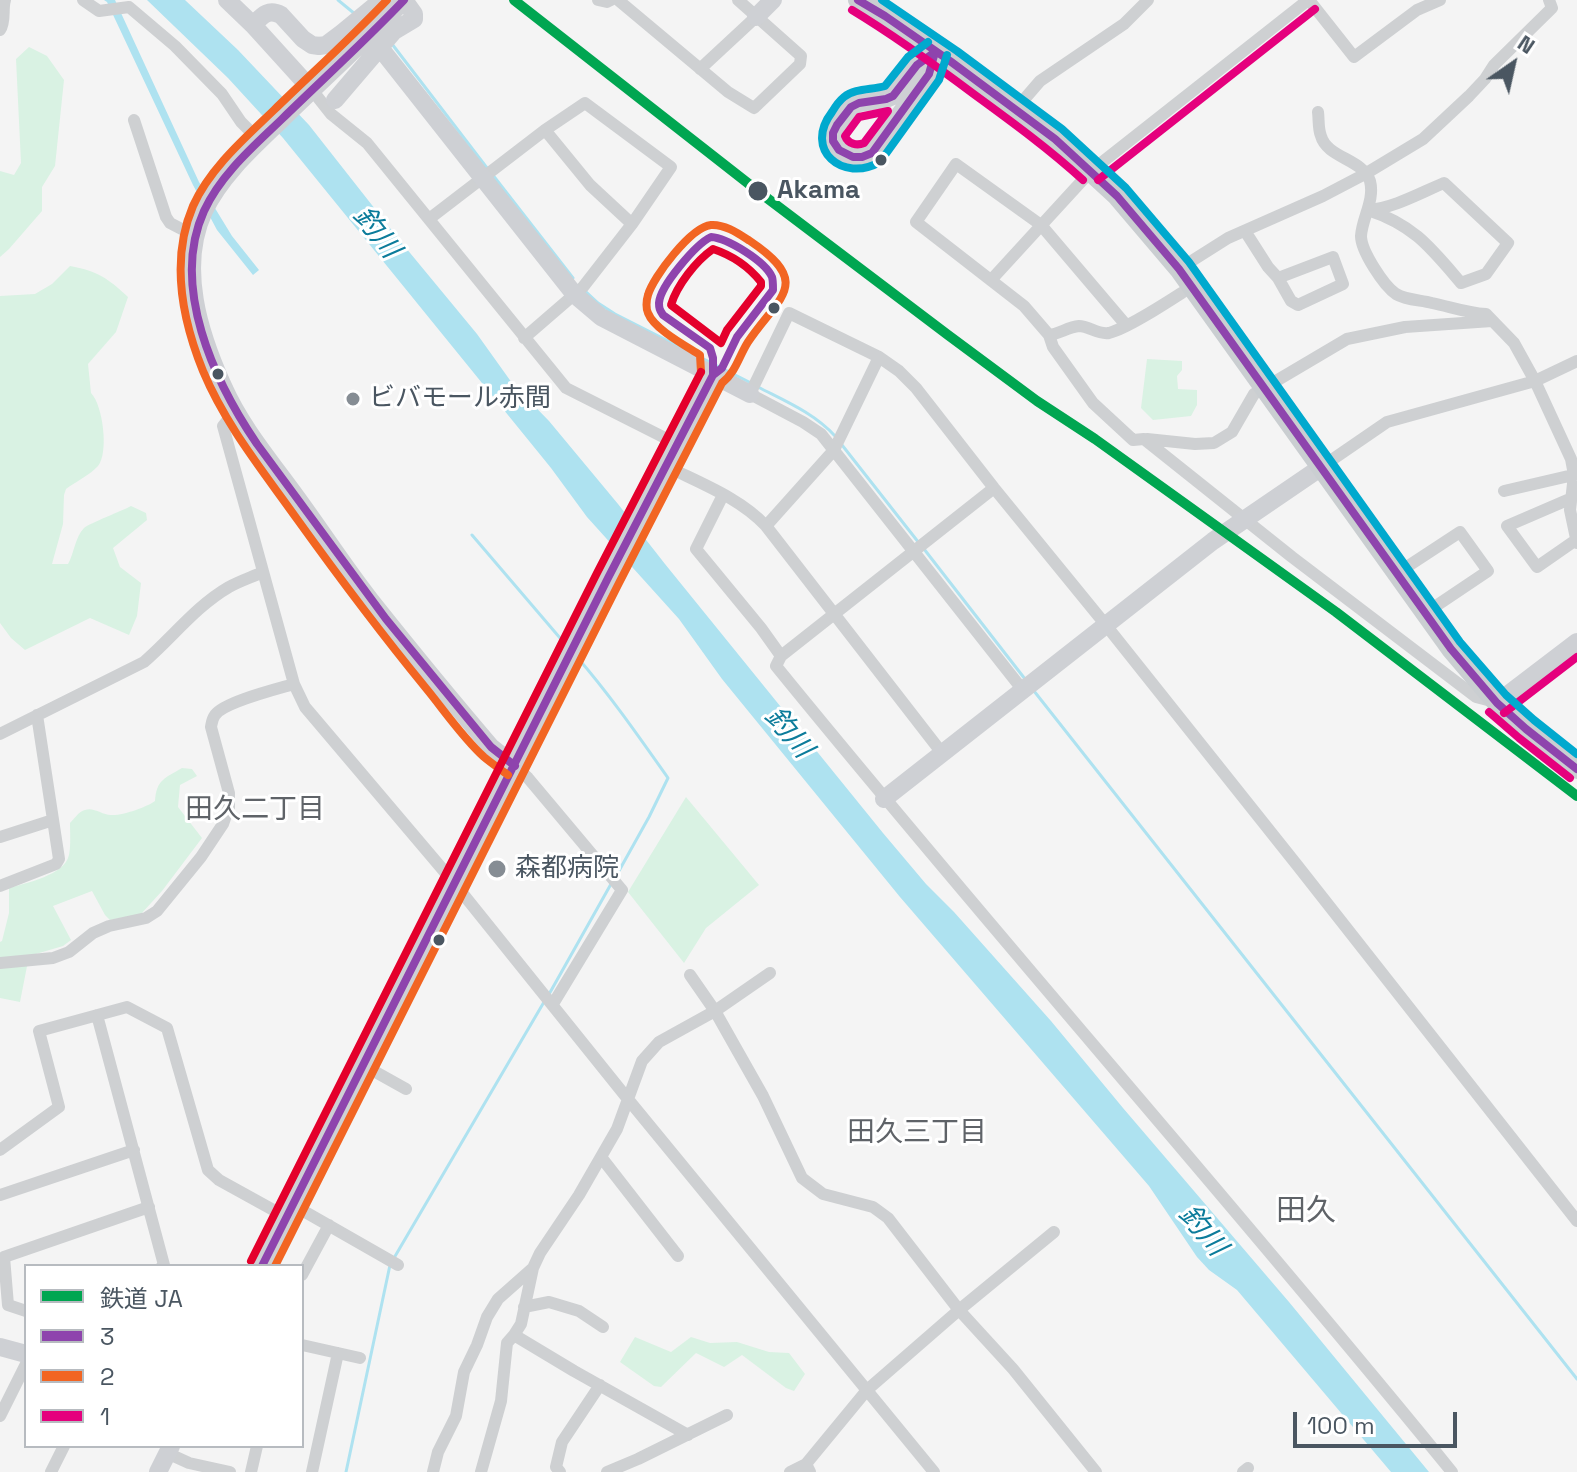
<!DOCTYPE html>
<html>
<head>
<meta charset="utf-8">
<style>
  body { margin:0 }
  #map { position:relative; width:1577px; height:1472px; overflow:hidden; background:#f4f4f4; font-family:"Space Grotesk","Noto Sans JP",sans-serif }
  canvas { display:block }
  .legend { position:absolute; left:24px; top:1264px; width:280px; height:184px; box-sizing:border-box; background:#fff; border:2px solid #b7bbc0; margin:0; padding:10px 14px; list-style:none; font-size:24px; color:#4a5661 }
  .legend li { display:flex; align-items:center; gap:16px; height:40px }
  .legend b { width:40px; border:2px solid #b7bbc0 }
  .north { position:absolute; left:1473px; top:24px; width:80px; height:80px; -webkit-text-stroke:6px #fff; paint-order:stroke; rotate:34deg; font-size:22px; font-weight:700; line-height:32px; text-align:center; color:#4a5661 }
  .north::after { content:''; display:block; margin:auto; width:28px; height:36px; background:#4a5661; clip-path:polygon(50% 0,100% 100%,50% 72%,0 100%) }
  .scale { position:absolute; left:1293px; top:1412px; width:164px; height:36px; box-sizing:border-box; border:4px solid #4a5661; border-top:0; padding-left:10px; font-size:24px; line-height:28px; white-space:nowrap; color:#4a5661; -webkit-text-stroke:6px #fff; paint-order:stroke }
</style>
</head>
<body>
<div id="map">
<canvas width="1577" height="1472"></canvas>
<ul class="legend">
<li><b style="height:10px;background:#00a651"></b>鉄道 JA</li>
<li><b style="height:10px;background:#8e44ad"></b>3</li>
<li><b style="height:10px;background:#f26522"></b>2</li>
<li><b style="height:10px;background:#e5007d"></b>1</li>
</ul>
<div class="north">N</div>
<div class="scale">100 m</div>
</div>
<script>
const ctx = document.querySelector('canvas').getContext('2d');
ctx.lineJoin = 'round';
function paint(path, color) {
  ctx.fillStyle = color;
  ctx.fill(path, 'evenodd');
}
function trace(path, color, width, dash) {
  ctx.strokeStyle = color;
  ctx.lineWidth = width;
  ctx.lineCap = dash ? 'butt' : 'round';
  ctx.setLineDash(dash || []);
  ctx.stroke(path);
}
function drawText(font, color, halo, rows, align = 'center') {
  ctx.font = font + ' "Space Grotesk","Noto Sans JP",sans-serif';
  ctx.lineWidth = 6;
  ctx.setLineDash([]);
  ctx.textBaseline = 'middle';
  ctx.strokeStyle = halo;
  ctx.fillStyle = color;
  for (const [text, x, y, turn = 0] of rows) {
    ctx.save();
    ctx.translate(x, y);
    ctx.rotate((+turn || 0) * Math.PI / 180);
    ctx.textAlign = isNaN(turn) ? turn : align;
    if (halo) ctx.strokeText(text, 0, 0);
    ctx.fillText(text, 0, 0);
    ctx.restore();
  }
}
paint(new Path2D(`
  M29 47 47 56 64 80 55 166 42 187V211L9 249 0 257V171L14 175 21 163 16 59Z
  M70 266C97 271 108 278 128 297L116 332 88 364 91 393C103 405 109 453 98 466 91 474 74 483 66 489L64 495 63 524 52 564H68C74 554 75 537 84 528 90 523 122 511 131 506L146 513 147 520 113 548 120 567 141 583 137 616 129 635 90 618 25 650 11 638 0 623V296L35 294 52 284Z
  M1147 359 1182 361V370L1177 376 1178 389 1197 390V405L1191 416 1153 420 1141 408Z
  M182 768 192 769 197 776 180 785 178 807 202 838 162 891 141 914 110 920 105 915 92 891 53 906 71 940 63 946 29 956 20 1002 0 998V942L2 941 9 913V888C26 883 65 875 69 855 71 845 70 833 70 823 74 819 79 811 85 810 94 807 102 815 111 815 122 816 147 807 155 801 156 780 165 778 182 768Z
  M686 797 759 885 706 928 684 963 628 892Z
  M635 1337 671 1352 691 1337 710 1343 737 1342 769 1352 789 1353 805 1374 794 1391 786 1388 742 1355 724 1367 696 1353 661 1387 654 1386 620 1362Z`), '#d9f2e3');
paint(new Path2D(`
  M104 0H115L199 182 232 236 259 270 253 275 217 230 193 185 107 2Z
  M147 0H185L238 50 309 125 401 242 477 334 512 383 549 421 618 504 665 564 883 833 926 884 954 912 1051 1021 1123 1108 1289 1302 1429 1472H1391L1237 1290 1209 1270 1197 1257 1149 1186 900 897 722 679 679 619 587 517 551 468 283 138 228 78Z`), '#aee2f0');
trace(new Path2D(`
  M338 0 355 14
  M392 44 487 168
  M492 174 573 278
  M584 290 598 303 615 314 751 383
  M758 387C785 401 814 413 835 436
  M842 445 919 543
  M472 535 566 645
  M924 549 1025 679
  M577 657C610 695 639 737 668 778L649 817 615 878
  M1034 691 1577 1379
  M548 996 611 884
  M394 1258 544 1002
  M346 1472 390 1265`), '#aee2f0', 3);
trace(new Path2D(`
  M83 0 99 11 129 7 175 46 222 94 241 122 260 141
  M598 0 607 2 611 0
  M618 0 728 92 754 108 800 64 801 56 738 0
  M1309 0 1354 57 1417 10 1440 0
  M0 30C6 21 2 10 5 0
  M700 69 756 17
  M312 90 331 114 367 143 566 388 677 444
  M1015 110 1040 81 1124 24 1148 0
  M1318 112C1319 120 1318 129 1321 136 1327 158 1363 159 1370 181 1375 200 1362 218 1361 236 1361 251 1384 286 1396 294 1406 300 1420 300 1432 303 1451 307 1467 313 1486 314L1514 343 1535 381 1571 459 1574 475 1570 510 1577 543
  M134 120 166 217 170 223 195 236
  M545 130 590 185 632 224
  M1444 183 1508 243 1486 274 1461 283C1431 248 1414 225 1368 210 1394 208 1420 193 1444 183Z
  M429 219 545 130 585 103 671 167 632 224 583 287 524 338
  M1245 231 1268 267 1278 278
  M1333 257 1343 284 1298 305 1291 301 1278 278Z
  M1179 269 1228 238 1323 196 1365 174 1423 139 1469 96 1485 79 1494 65 1552 8 1549 0
  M992 279 1091 171 1308 0
  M1126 325 1041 225 956 164 916 222 1024 306 1049 335 1053 347 1093 403 1133 440 1144 439 1292 557 1476 697 1495 702
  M1049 335C1059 334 1068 327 1079 326 1089 326 1098 335 1109 333 1129 328 1172 299 1191 287
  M236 410 223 426 294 684 305 707 455 884 627 1098 934 1472
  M1147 439 1195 444 1214 443 1232 432 1254 394 1347 339 1405 327 1492 321
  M666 466C700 483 740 498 766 526L942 753
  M1320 468 1387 422 1535 381 1577 361
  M994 488 781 656 776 666C997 938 1231 1200 1452 1472
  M1504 491 1577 474
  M723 495 696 549 761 628 781 656
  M1572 498 1507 526 1537 567 1576 540
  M766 526 834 450 879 357
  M1396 574 1460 532 1488 571 1424 614
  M1022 689 821 434 803 422 750 394 789 313 879 357 899 371 916 388 994 488 1105 624 1297 865 1577 1221
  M0 734 144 662C172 638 196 606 229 587 240 581 252 577 263 572
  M515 766 528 778 622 890 553 1004
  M0 837 53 820
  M0 886 56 864 59 859 37 715
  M0 963 53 958 69 952 93 933 109 926 146 918 157 911 201 857 223 824 229 807V793L211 727C212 722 212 719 215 715 224 702 277 689 294 684
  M690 975 715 1011 737 1050 763 1096 802 1178 823 1194 873 1207 888 1218 959 1310 1013 1369 1096 1472
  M97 1015 164 1265 162 1266
  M363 1065 406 1089
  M0 1150 59 1107 39 1031 127 1007 167 1028 208 1170 219 1180 286 1217
  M601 1157 678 1256
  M0 1195 134 1150
  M293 1205 398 1265
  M302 1275 329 1225
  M524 1307 549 1302 579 1311 603 1327
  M26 1311 8 1305 4 1257 149 1207
  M302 1345 360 1358
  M0 1416 26 1364
  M688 1435 574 1371 514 1335 521 1324 533 1268 540 1253 579 1195 617 1129 642 1061 659 1042 715 1011 770 973
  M167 1453 189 1463 230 1472
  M806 1464 867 1390 959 1310 1054 1232
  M51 1472 64 1446
  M251 1472 257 1446
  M312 1472 338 1353
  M433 1472 438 1452 456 1416 464 1372 477 1345 487 1317 498 1299 533 1268
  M481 1472 501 1401 507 1343 514 1335
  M560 1472 556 1467 562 1442 600 1385
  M607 1472 638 1459 727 1415
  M790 1472 806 1464 810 1472
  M1243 1472 1248 1468`), '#ced0d2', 12);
trace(new Path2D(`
  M227 0 253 25 312 90
  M404 0C365 41 323 79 282 119 254 146 221 175 204 211 178 267 199 333 223 386 241 427 271 462 297 498 322 532 345 568 371 601 410 650 450 699 491 747L515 766
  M756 17 773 0
  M253 25C262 16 268 8 281 15L303 39 312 45 319 46 326 45 342 33 382 0
  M381 49 575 295 601 317 750 394
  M935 52 929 74 872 153 862 157H853L839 150 833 141V133L837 125 851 107 859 103 886 99 893 96 917 65Z
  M335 100 394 31 414 19V14L404 0
  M1497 703 1577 642
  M884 799 1213 541 1320 468
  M262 1266 608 578 713 375
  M0 1347 26 1354
  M158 1472 171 1446`), '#ced0d4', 18);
trace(new Path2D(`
  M858 0 885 16 950 61 1055 139 1117 196 1179 269 1451 649 1497 703 1526 729 1577 769`), '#caced1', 20);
trace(new Path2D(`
  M404 0C365 41 323 79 282 119 254 146 221 174 204 211 170 286 214 381 257 444L386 619 491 747 515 766
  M858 0 885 16 950 61 1055 139 1117 196 1179 269 1451 649 1497 703 1526 729 1577 769
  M935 52 929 74 872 153 862 157H853L839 150 833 141V133L837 125 851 107 859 103 886 99 893 96 917 65Z
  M711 237C727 238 765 261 772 277 773 280 773 286 773 290L737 337 722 368 713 375V358L710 348 663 315C660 310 659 309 659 303 660 286 696 244 711 237Z
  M262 1266 608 578 713 375`), '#8e44ad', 8);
trace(new Path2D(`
  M387 0C351 38 312 73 274 110 245 138 210 168 193 206 170 260 182 319 203 371 226 426 263 471 297 519 338 576 380 632 425 687 444 710 462 737 484 757 491 763 500 769 508 775
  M275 1266 619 583 722 383C736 372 739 356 748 342 778 297 814 284 750 241 739 234 725 224 711 225 691 227 653 277 648 295 646 301 646 309 648 313 654 329 686 346 700 355L701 372`), '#f26522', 8);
trace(new Path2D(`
  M852 10C895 36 935 65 975 95 1012 122 1049 149 1083 180
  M888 111 864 143C857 146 848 144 845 136L859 117Z
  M1098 180 1315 9
  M1489 712 1519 738 1570 778
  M1504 713 1577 657`), '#e5007d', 8);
trace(new Path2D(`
  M713 249C731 255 749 267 761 282V286L727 330 721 343 671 305C677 285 696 261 713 249Z
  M251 1261 597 573 701 372`), '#e4002b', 8);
trace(new Path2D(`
  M882 0 957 51 1062 129 1126 188 1189 262 1460 642 1506 695 1534 720 1577 754
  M928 42 908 57 885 86C872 90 855 88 844 97 839 101 835 107 832 112 803 150 843 183 880 162L939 80 947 55`), '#00a9ce', 8);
trace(new Path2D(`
  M514 0 763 195 948 335 1037 401 1095 439 1336 612 1577 796`), '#00a651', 10);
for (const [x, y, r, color] of [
  [881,160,7,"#4a5661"],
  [758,191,11,"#4a5661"],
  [774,308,7,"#4a5661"],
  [218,374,7,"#4a5661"],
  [353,399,8,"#868d94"],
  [497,869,10,"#868d94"],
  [439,940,7,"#4a5661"]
]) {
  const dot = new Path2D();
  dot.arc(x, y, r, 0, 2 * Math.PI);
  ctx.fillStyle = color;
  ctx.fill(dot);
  trace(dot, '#fff', 3);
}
drawText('bold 26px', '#4a5661', '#fff', [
  ["Akama",777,191]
], 'left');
drawText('26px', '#4a5661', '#fff', [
  ["ビバモール赤間",369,399],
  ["森都病院",515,869]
], 'left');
drawText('italic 28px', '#0c7c9b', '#fff', [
  ["釣川",376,233,52],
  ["釣川",788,733,50],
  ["釣川",1202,1231,50]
]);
drawText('28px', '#5f6368', '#fff', [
  ["田久二丁目",255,810],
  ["田久三丁目",917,1133]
]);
drawText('30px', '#5f6368', '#fff', [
  ["田久",1306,1212]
]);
</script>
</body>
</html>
